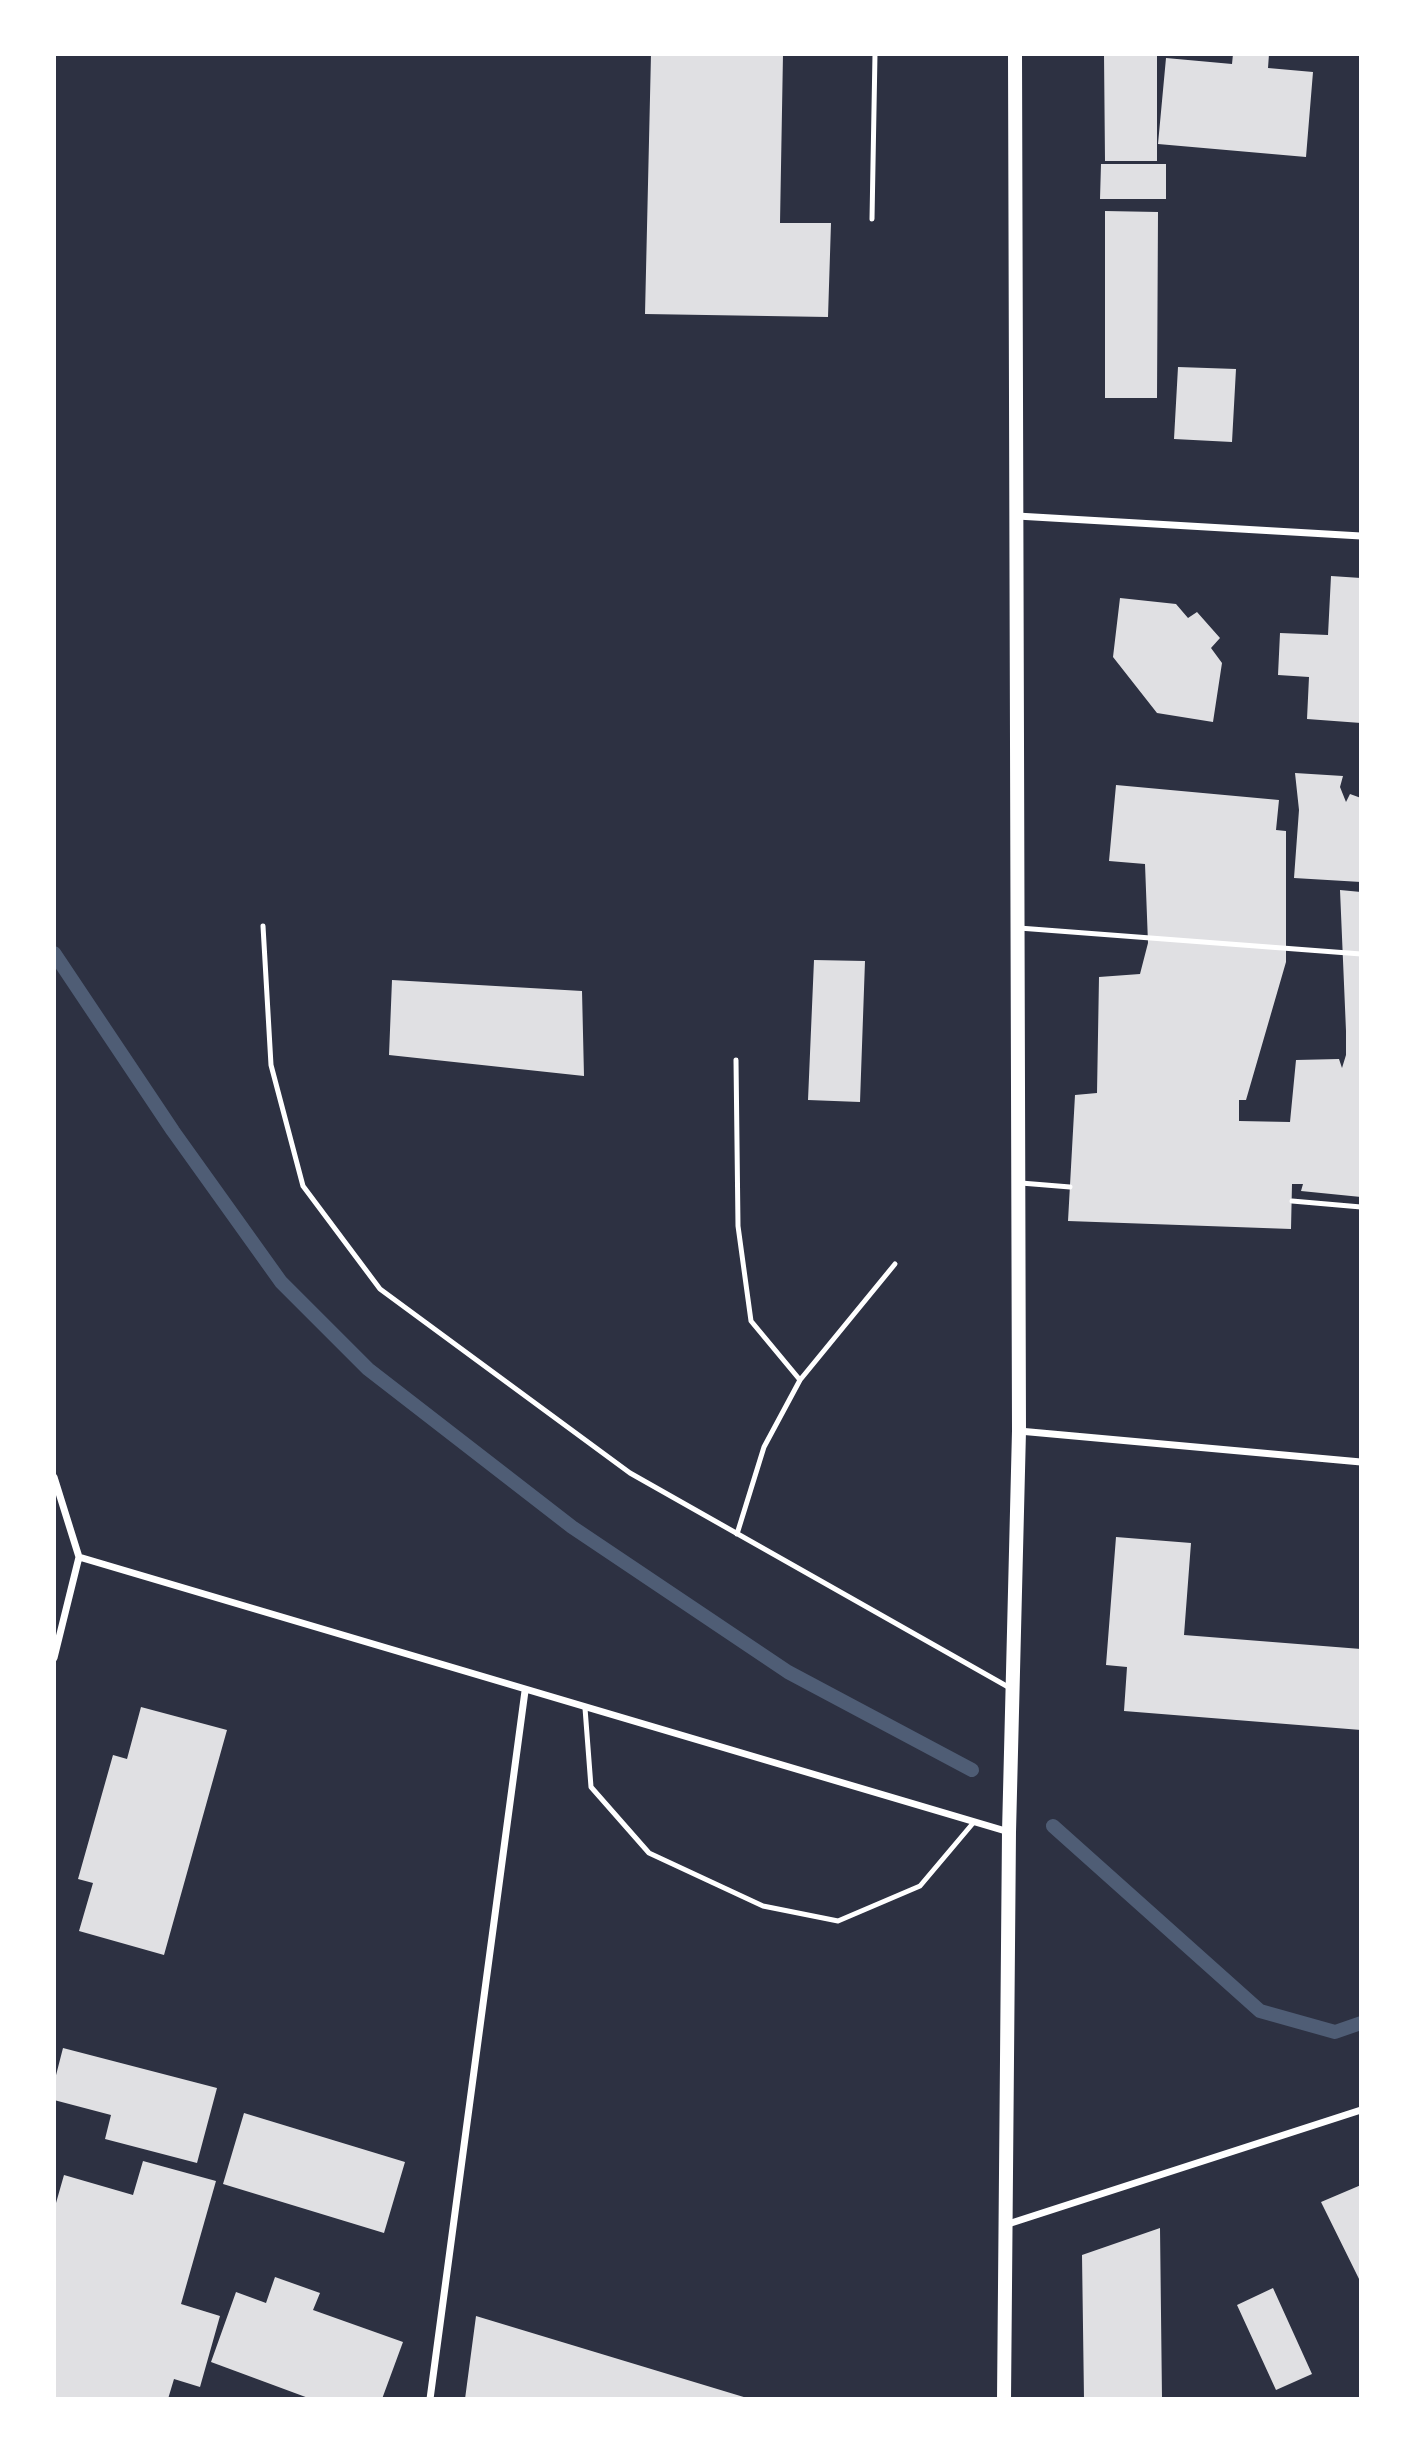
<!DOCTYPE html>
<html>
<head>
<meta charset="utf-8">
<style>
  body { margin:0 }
  #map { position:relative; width:1415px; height:2453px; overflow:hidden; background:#2d3142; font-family:Barlow,sans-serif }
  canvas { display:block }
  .frame { position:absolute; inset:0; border:56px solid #fff; pointer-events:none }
</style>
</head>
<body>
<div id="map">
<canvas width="1415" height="2453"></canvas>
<div class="frame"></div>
</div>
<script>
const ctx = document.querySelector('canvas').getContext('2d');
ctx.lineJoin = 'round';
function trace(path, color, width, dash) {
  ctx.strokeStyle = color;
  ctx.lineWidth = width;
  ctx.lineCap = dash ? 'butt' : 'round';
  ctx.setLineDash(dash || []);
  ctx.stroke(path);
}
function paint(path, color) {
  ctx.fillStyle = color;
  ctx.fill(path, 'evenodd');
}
trace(new Path2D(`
  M54 953 173 1131 281 1282 368 1369 572 1527 788 1672 972 1770
  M1053 1826 1260 2011 1335 2032 1361 2023`), '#4f5d75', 14);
paint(new Path2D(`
  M651 54H783L780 223H831L828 317 645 314Z
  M1104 54H1157V161H1105Z
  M1233 54H1269L1268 68 1313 72 1306 157 1158 144 1166 58 1232 64Z
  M1101 164H1166V199H1100Z
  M1105 211 1158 212 1157 398H1105Z
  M1178 367 1236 369 1232 442 1174 439Z
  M1331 576 1361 578V723L1307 719 1309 677 1278 675 1280 633 1328 635Z
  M1120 598 1176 604 1188 618 1197 612 1220 638 1211 648 1222 663 1213 722 1157 713 1113 657Z
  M1295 773 1343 776 1340 787 1346 802 1350 794 1361 798V882L1294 878 1299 810Z
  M1116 785 1279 800 1276 830 1286 831V962L1246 1100H1239V1121L1290 1122 1296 1060 1339 1059 1342 1068 1346 1055V1031L1340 890 1361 892V1197L1301 1191 1303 1184H1292L1291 1229 1068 1221 1075 1095 1097 1093 1099 977 1140 974 1148 943 1145 864 1109 861Z
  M814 960 865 961 860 1102 808 1100Z
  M392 980 582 991 584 1076 389 1055Z
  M1116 1537 1191 1543 1184 1635 1361 1649V1730L1124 1711 1127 1667 1106 1665Z
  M141 1707 227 1730 164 1955 79 1931 93 1883 78 1879 113 1755 127 1759Z
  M63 2048 217 2088 197 2163 105 2139 111 2115 54 2100V2083Z
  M244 2113 405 2162 384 2233 223 2184Z
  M143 2161 216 2181 181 2304 220 2316 200 2387 174 2379 168 2399H54V2210L64 2175 133 2195Z
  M1361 2185V2283L1321 2202Z
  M1160 2228 1162 2399H1084L1082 2255Z
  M275 2277 320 2293 313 2310 403 2342 382 2399H311L211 2362 236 2292 266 2303Z
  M1273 2288 1312 2374 1276 2390 1237 2305Z
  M476 2316 747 2398V2399H465Z`), '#e0e0e3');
trace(new Path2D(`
  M872 219 875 54
  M263 926 271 1065 303 1186 380 1289 630 1473 1010 1688
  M1019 928 1361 954
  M736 1060 738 1226 751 1321 800 1380
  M1021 1183 1070 1187
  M1292 1201 1361 1207
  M737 1534 764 1447 800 1380 895 1264
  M585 1708 591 1787 649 1853 763 1906 838 1921 920 1886 974 1822`), '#fff', 5);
trace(new Path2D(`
  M1017 516 1361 536
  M1019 1431 1361 1462
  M54 1477 79 1557 54 1658
  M79 1557 1009 1832
  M1005 2225 1361 2110
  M430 2399 525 1691`), '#fff', 7);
trace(new Path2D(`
  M1004 2399 1009 1832 1019 1431 1015 54`), '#fff', 14);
</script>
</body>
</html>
